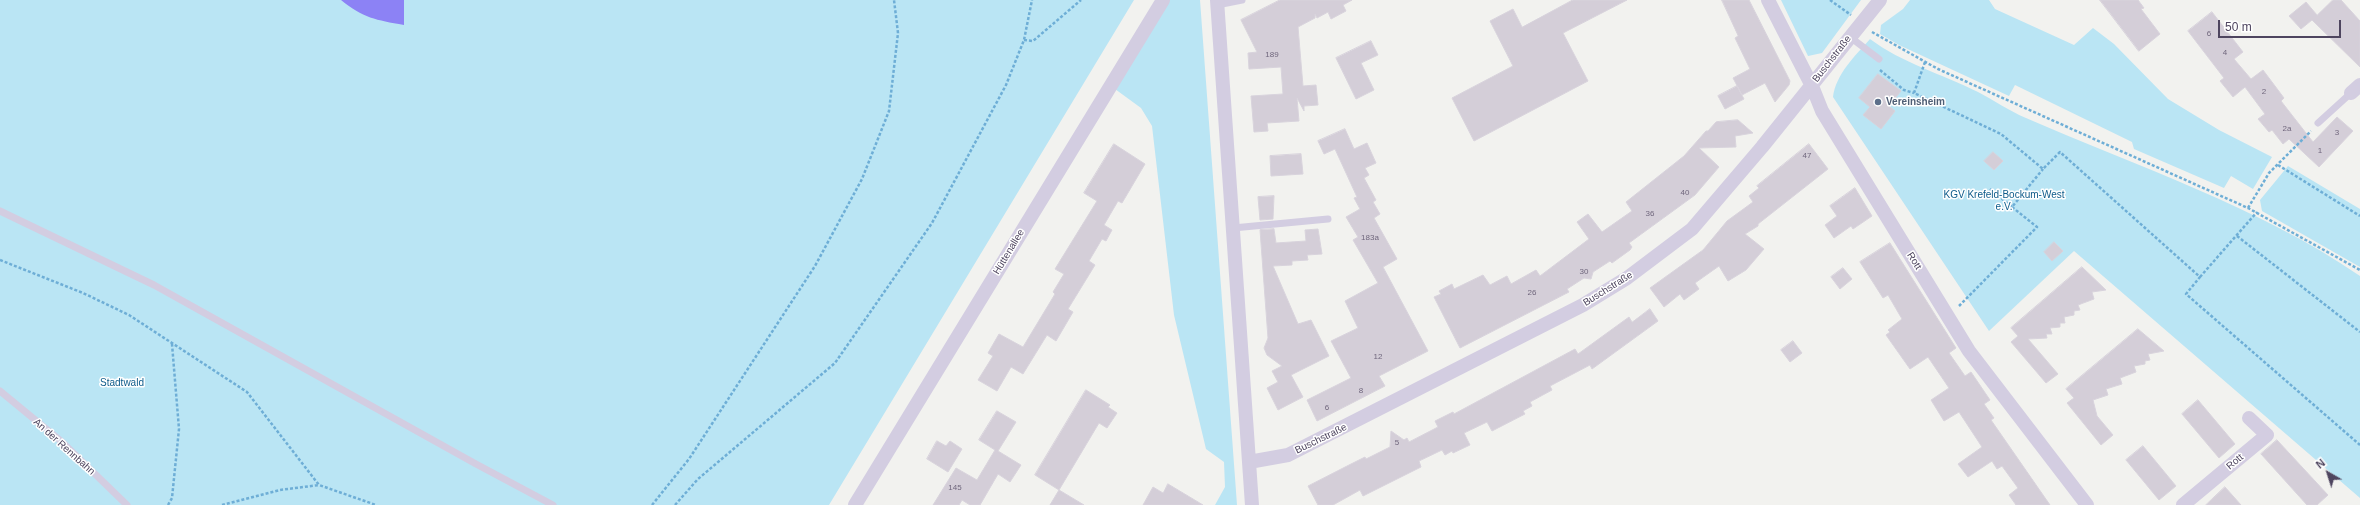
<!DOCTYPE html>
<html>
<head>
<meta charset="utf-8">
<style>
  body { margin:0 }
  #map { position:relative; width:2360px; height:505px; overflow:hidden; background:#f2f2ef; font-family:Arial,sans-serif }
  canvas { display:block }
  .north { position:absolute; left:2308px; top:453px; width:40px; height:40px; -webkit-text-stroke:3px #fff; paint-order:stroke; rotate:321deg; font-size:11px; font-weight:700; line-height:16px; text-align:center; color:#4e455f }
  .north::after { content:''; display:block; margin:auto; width:14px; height:18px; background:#4e455f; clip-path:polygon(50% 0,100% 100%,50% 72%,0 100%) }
  .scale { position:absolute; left:2218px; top:20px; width:123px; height:18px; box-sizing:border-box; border:2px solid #4e455f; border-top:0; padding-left:5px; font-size:12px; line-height:14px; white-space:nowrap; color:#4e455f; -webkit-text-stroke:3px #fff; paint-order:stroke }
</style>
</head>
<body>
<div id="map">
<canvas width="2360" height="505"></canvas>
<div class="north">N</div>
<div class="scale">50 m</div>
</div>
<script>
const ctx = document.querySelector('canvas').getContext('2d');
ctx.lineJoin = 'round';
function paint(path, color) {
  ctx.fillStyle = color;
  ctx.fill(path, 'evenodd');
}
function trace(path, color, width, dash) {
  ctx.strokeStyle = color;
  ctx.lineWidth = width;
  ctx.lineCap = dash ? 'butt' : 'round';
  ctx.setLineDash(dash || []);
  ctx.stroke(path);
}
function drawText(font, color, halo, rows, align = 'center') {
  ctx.font = font + ' Arial,sans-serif';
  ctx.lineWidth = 3;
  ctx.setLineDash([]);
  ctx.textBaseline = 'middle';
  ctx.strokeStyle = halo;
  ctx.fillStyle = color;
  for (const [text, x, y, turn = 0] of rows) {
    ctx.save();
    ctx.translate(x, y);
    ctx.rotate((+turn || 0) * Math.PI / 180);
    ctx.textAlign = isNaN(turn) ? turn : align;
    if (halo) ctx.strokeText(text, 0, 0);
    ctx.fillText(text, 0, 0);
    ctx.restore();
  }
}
paint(new Path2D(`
  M0 0H1134L829 505H0Z
  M1168 0H1200L1237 505H1215L1225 487 1224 462 1206 449 1174 315 1152 126 1141 108 1115 89Z
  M1781 0H1861L1822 53 1808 56Z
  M1910 0H1989L1995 9 2074 45 2093 28 2114 44 2168 99 2219 130 2272 157 2253 189 2231 176 2224 188 2134 149 2132 142 2015 85 2009 96 1899 45 1880 34 1881 25 1903 9Z
  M1870 39C1902 63 1942 74 1978 92 1994 100 2009 111 2026 118 2138 167 2258 206 2360 276V498L2074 251 1989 331 1833 97C1836 74 1855 56 1870 39Z
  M2288 166 2360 209V267L2262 211 2260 200Z`), '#bae5f4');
paint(new Path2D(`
  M341 0H404V25C376 20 363 18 341 0Z`), '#8c82f5');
const building = new Path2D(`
  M1280 0H1352L1343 5 1346 11 1331 19 1328 12 1317 18 1315 14V18L1298 27 1303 86 1316 85 1318 105 1304 106V111L1297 98 1299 121 1267 123 1268 131 1254 132 1251 96 1283 94 1281 67 1249 69 1248 53 1257 52 1241 20Z
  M1573 0H1627L1563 33 1588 81 1474 141 1452 98 1513 66 1490 21 1513 9 1522 27Z
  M1722 0H1749L1790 81 1789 85 1775 102 1765 83 1742 95 1733 78 1750 69 1735 38 1738 36Z
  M2100 0H2138L2144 8 2141 9 2160 34 2139 51Z
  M2333 0H2341L2360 21V67L2312 20 2301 29 2289 16 2306 2 2317 15Z
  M2212 12 2243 52 2234 59 2251 79 2263 70 2284 98 2281 101 2313 142 2337 117 2353 131 2319 167 2289 139 2283 144 2272 130 2269 132 2258 119 2265 114 2245 87 2233 97 2220 81 2224 78 2188 31Z
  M1371 41 1378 55 1361 63 1374 90 1356 99 1336 58Z
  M1878 74 1901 91 1889 106 1895 111 1881 129 1863 115 1870 107 1859 98Z
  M1737 86 1744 99 1725 109 1718 96Z
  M1738 120 1753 133 1735 136 1736 147 1699 148 1719 167 1695 195 1629 243 1632 247 1630 250 1612 263 1610 261 1593 272 1591 279 1584 278 1567 289 1569 292 1460 348 1434 297 1441 294 1439 291 1452 284 1454 289 1483 275 1490 285 1507 276 1511 284 1536 270 1540 276 1589 239 1577 222 1588 214 1602 232 1632 211 1626 202 1684 156 1706 131H1708L1716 122Z
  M1345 129 1354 149 1367 143 1376 163 1365 168 1369 175 1364 178 1376 200 1373 202 1380 214 1374 218 1397 259 1383 267 1428 351 1379 376 1385 386 1317 421 1307 400 1351 378 1331 341 1358 328 1345 301 1378 283 1353 240 1358 237 1346 217 1360 209 1354 198 1357 197 1335 149 1324 154 1318 141Z
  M1114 144 1145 164 1122 203 1118 201 1104 225 1112 230 1106 241 1102 239 1089 261 1095 265 1068 309 1073 312 1056 341 1047 335 1023 374 1011 367 997 391 978 380 993 356 988 353 999 334 1023 347 1055 294 1053 292 1064 274 1055 269 1097 201 1084 193Z
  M1809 144 1828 169 1758 224V226L1745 234 1764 249 1746 270 1728 281 1719 266 1695 283 1699 289 1684 300 1680 294 1664 307 1650 288 1703 250 1727 221 1753 202 1749 196 1759 188 1757 186Z
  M1993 152 2003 161 1994 170 1984 161Z
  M1301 154 1303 174 1271 176 1270 156Z
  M1855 188 1872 216 1853 229 1851 226 1834 238 1825 225 1837 216 1830 206Z
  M1274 196 1273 219 1260 220 1258 197Z
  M1274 229 1276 243 1306 241 1305 230 1318 229 1322 254 1307 255 1308 260 1292 261V265L1273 266 1298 324 1311 320 1329 356 1291 375 1303 397 1278 410 1267 388 1278 382 1272 371 1282 366 1267 355 1264 348 1268 338 1260 230Z
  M2054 242 2063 251 2052 261 2044 252Z
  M1890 243 1956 348 1949 353 1965 376 1971 372 1990 400 1984 404 1994 418 1991 420 2050 505H2016L2009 495 2018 488 2002 466 1997 469 1992 461 1968 477 1958 464 1982 447 1959 412 1944 421 1931 400 1949 388 1928 357 1910 369 1886 335 1890 332 1888 330 1902 319 1888 295 1883 298 1860 262Z
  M2082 267 2106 290 2092 292 2094 299 2078 305 2080 310 2074 311V315L2064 317 2065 323H2060V327L2050 328 2052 334H2046L2047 338 2028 339 2058 374 2046 383 2011 342 2018 336 2011 328Z
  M1843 268 1852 279 1840 289 1831 277Z
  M1650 309 1658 321 1592 369 1590 365 1550 386 1552 390 1530 402 1532 406 1523 411 1525 414 1492 431 1487 422 1464 433 1470 445 1453 453 1452 451 1445 455 1442 450 1419 461 1421 467 1363 496 1360 490 1333 505H1318L1308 486 1349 465 1365 457 1366 459 1390 447 1391 431 1404 440 1407 438 1409 442 1438 427 1435 421 1453 412 1454 414 1575 349 1578 354 1629 317 1632 322Z
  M2138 329 2164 351 2148 354 2150 360 2145 361V364L2134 366 2136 372 2120 378 2122 384 2106 389 2108 395 2093 400 2097 416 2113 435 2101 445 2067 403 2074 398 2066 389Z
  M1793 341 1802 353 1790 362 1781 350Z
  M1086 390 1110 405 1108 407 1117 413 1107 428 1099 423 1059 490 1084 505H1050L1059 490 1035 475Z
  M2198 400 2235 444 2219 458 2182 414Z
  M997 411 1016 422 998 451 1021 465 1010 482 998 474 980 505H970L962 500 959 505H933L956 468 977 480 995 450 979 440Z
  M2277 440 2328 495 2317 505H2307L2261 454Z
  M937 441 946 446 950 441 962 449 948 472 927 459Z
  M2143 446 2176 486 2159 500 2126 460Z
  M1168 484 1203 505H1143L1153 487 1163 493Z
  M2225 487 2241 505H2206Z`);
paint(building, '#d4ced8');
trace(building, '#d8d3dc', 1);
trace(new Path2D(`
  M1830 0 1851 15
  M1872 32 1938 69 2248 208 2360 270
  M1024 40 1033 41 1081 0
  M1925 62 1914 93 2001 134 2043 169 2060 152 2200 277 2186 294 2360 445
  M1880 70 1904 90 1914 93
  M2278 165 2360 216
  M1990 189 2012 207 2043 169
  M2248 208 2269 173 2311 131
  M2237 236 2360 332
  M0 260 83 293 129 315 247 392 319 485 376 505
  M2200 277 2257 212
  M1959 306 2037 227 2012 207
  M168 505 172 498 179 429 172 344
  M222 505 280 490 319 485
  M652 505 689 459 815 266 862 179 889 111 898 33 894 0
  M675 505 698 479 835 363 932 223 1006 85 1024 40 1032 0`), '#6eaed6', 2.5, [3, 2]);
trace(new Path2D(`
  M1217 5 1242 0
  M1850 37 1879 59
  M2318 123 2351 93
  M0 211 154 285 476 464 553 505
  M1233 228 1328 219
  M0 391 62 442 127 505`), '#d3cde1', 7);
trace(new Path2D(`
  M1217 0 1252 505
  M1768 0 1812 86 1822 111 1969 351 2087 505
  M2351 93 2360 85
  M1249 462 1288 455 1583 305 1627 278 1692 229 1762 147 1880 0
  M855 505 1163 0
  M2183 505 2267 435 2249 418`), '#d3cde1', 14);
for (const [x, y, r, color] of [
  [1878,102,4,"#5c6f8a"]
]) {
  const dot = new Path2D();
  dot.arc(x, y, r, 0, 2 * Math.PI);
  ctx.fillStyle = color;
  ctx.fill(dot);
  trace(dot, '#fff', 1.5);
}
drawText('8px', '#70677d', null, [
  ["6",2209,34],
  ["4",2225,53],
  ["189",1272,55],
  ["2",2264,92],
  ["2a",2287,129],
  ["3",2337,133],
  ["1",2320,151],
  ["47",1807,156],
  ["40",1685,193],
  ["36",1650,214],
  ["183a",1370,238],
  ["30",1584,272],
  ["26",1532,293],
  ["12",1378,357],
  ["8",1361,391],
  ["6",1327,408],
  ["5",1397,443],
  ["145",955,488]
]);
drawText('10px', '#4e455f', '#fff', [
  ["Buschstraße",1832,59,-52],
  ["Hüttenallee",1009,252,-59],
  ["Rott",1914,261,58],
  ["Buschstraße",1608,289,-32],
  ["Buschstraße",1321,439,-26],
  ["An der Rennbahn",64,447,42],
  ["Rott",2235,462,-40]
]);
drawText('bold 10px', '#4e5e75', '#fff', [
  ["Vereinsheim",1886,102]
], 'left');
drawText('10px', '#0d5b8a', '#fff', [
  ["KGV Krefeld-Bockum-West",2004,195],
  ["e.V.",2004,207],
  ["Stadtwald",122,383]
]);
</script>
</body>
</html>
